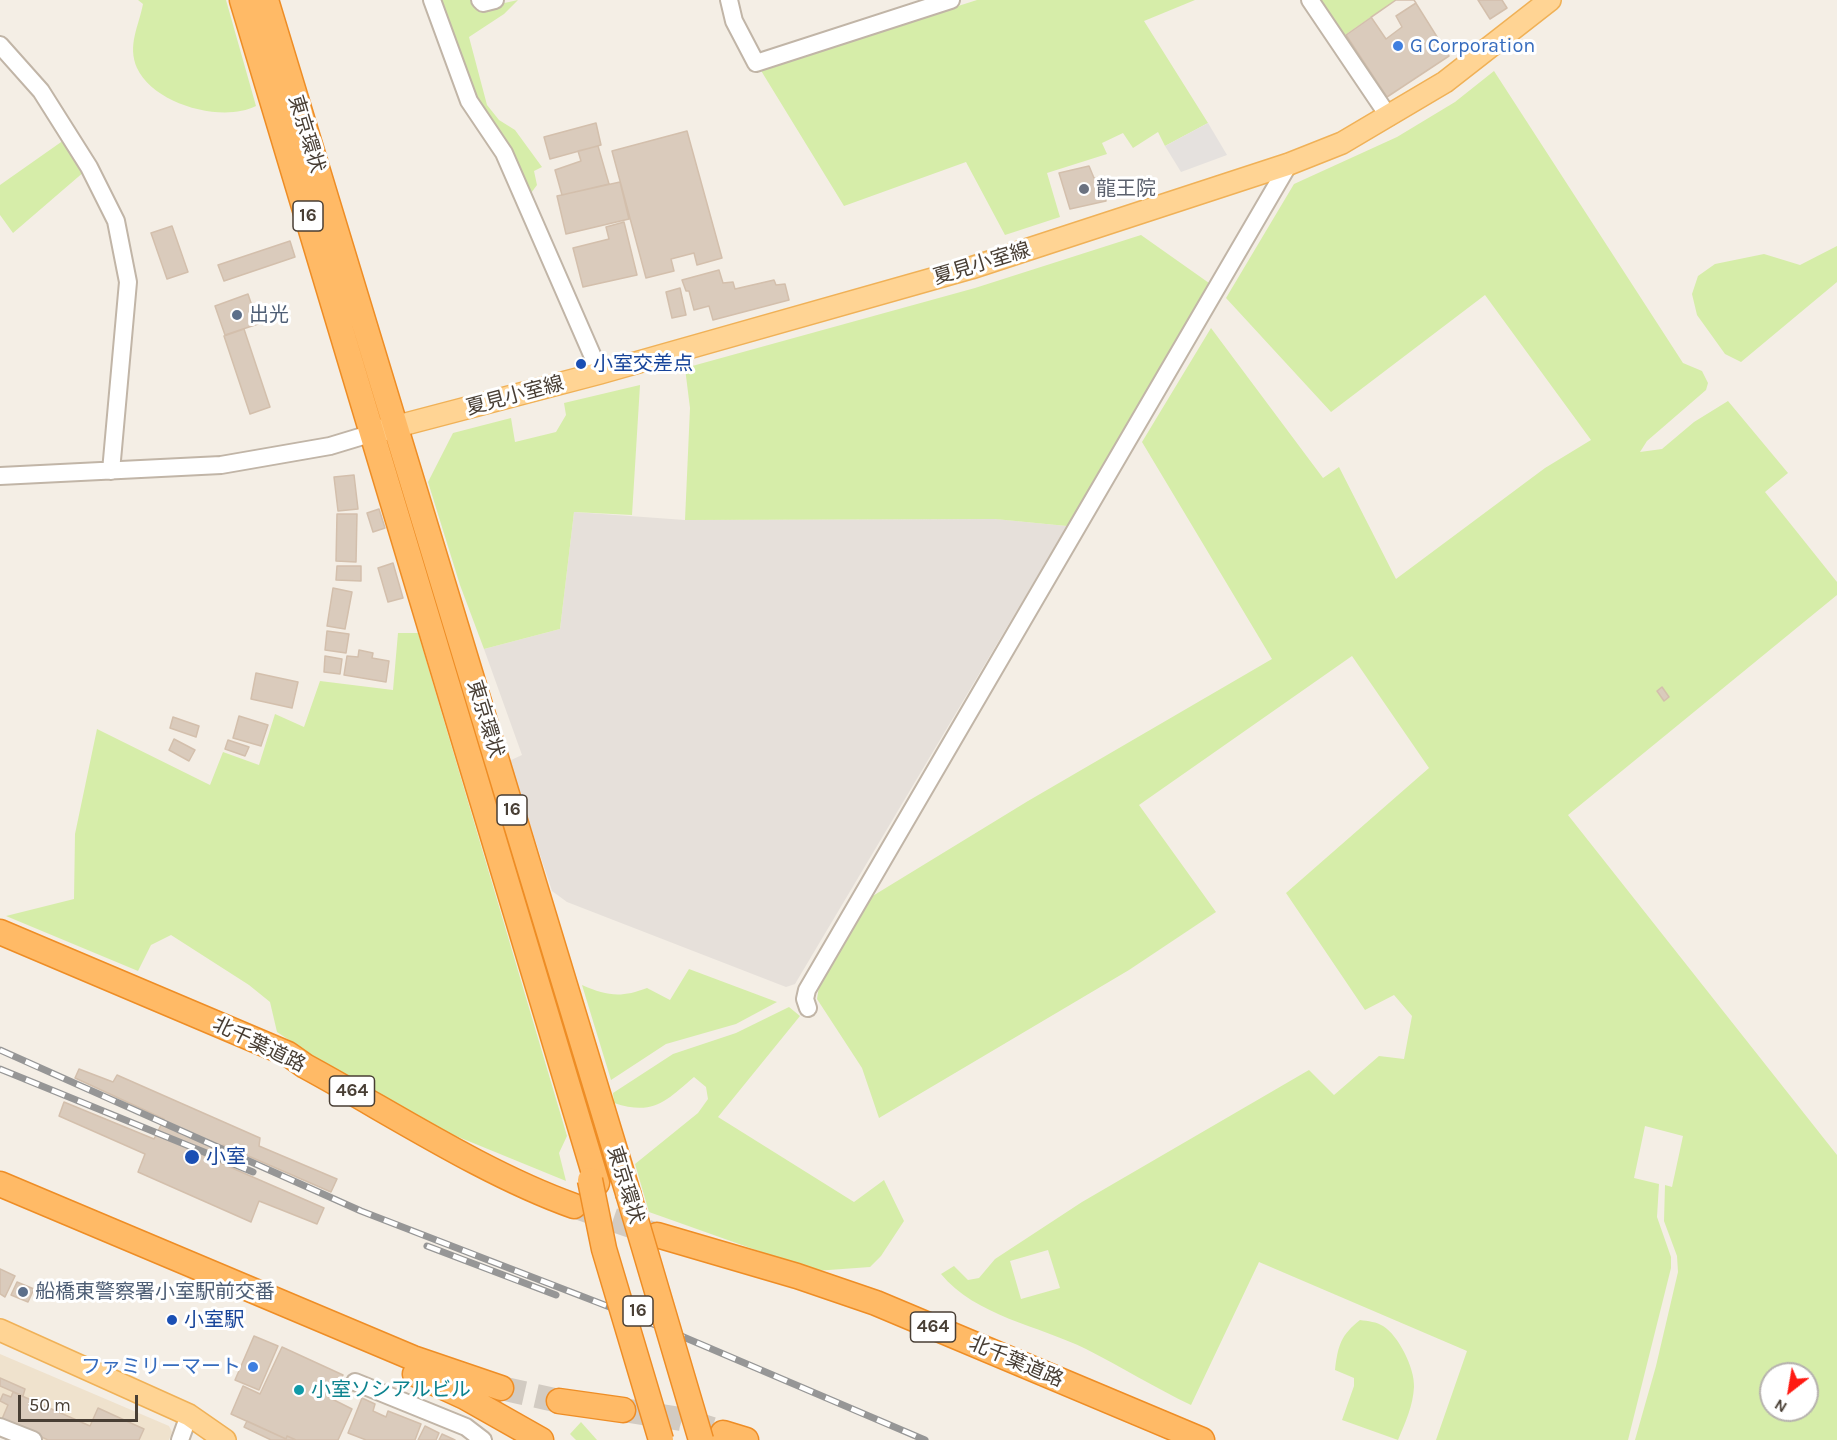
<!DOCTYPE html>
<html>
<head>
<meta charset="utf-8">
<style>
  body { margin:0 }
  #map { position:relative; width:1837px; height:1440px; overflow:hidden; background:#f4eee5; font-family:Karla,sans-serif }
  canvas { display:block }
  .north { position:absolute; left:1759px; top:1362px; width:60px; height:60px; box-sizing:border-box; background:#fff; border:2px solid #b6b2ae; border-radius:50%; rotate:211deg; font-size:16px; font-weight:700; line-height:24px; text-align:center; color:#483e34 }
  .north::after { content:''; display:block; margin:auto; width:21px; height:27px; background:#ff1a12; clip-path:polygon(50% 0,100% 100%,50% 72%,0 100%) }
  .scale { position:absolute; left:18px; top:1395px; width:120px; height:27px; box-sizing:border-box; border:3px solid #483e34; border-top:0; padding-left:8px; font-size:18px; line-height:21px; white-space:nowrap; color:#483e34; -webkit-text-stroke:4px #fff; paint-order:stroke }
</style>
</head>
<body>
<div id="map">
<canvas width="1837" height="1440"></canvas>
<div class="north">N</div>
<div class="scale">50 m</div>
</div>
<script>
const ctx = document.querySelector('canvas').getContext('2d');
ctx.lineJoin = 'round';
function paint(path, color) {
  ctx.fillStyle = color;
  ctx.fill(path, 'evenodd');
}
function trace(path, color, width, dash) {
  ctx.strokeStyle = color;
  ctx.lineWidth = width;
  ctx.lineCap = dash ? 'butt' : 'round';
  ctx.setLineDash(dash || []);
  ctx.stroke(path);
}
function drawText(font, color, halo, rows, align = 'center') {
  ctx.font = font + ' Karla,"Noto Sans JP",sans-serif';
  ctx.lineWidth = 6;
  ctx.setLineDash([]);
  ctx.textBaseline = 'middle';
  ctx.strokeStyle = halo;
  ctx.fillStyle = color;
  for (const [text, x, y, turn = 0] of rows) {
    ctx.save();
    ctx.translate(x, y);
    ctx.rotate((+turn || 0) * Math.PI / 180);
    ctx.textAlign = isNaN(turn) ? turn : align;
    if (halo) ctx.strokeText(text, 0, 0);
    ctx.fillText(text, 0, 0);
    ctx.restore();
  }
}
paint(new Path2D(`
  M574 512 685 520 995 519 1067 526 795 984 786 987 567 902 552 891 509 761 522 755 484 649 560 629Z`), '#e6e0da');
paint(new Path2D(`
  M0 1354 169 1426 172 1432 169 1440H40L0 1424Z`), '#efe2cd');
paint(new Path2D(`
  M138 0H226L256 106C223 123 154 105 137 68 127 45 139 26 143 4Z
  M435 0H474L482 8 518 0 504 14 469 37 487 105 499 120 515 130 542 167 534 171 537 185 528 197 471 95Z
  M977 0H1195L1144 21 1208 123 1165 146 1158 132 1133 148 1123 133 1102 143 1107 154 1047 173 1060 217 1005 235 966 162 844 206 760 69Z
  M1318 0H1396L1342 37Z
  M1494 71 1683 363 1702 371 1708 383 1706 390 1647 441 1640 452 1662 449 1694 422 1728 401 1788 473 1765 492 1837 582V595L1568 815 1837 1155V1440H1635L1656 1366 1678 1272 1677 1256 1664 1221 1665 1185 1672 1187 1683 1136 1645 1126 1634 1178 1659 1184 1657 1217 1671 1257V1268L1628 1440H1436L1467 1351 1259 1262 1191 1405C1155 1388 1122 1367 1086 1349 1040 1326 975 1316 941 1274L954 1266 968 1280 979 1278 995 1259 1082 1202 1309 1070 1334 1095 1379 1056 1404 1059 1412 1016 1394 995 1365 1010 1286 893 1429 768 1352 656 1139 805 1216 912 1129 970 879 1118 862 1068 817 999 820 980 871 897 1028 801 1272 659 1142 442 1211 328 1323 478 1339 467 1396 579 1545 468 1591 440 1485 295 1331 412 1226 298 1294 184 1397 137 1455 102ZM1048 1250 1060 1288 1021 1299 1010 1261ZM1771 1374H1807V1410H1771Z
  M64 140 85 171 13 233 0 215V185Z
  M1141 235 1209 283 1067 526 995 519 685 520 690 408 685 368 975 288Z
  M1837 246V282L1741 362 1725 354 1697 315 1692 294 1698 276 1715 264 1764 254 1800 265Z
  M640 385 632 515 574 512 560 629 484 649 460 585 428 482 453 433 511 418 515 442 556 432 566 415 564 403Z
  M398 633H418L567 1136 559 1153 566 1181 412 1118 368 1093 277 1032 270 1002 249 985 171 935 151 945 138 971 6 916 74 899 75 834 97 729 210 785 223 752 259 765 275 714 304 727 320 681 393 690Z
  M689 969 777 1002 736 1024 666 1044 611 1080 582 985C607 996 621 998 647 988L670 1000Z
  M789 1007 800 1016 718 1117 854 1202 884 1180 904 1221 881 1256 870 1267 815 1271 649 1212 635 1164 698 1113 708 1099 706 1087 694 1077C666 1101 654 1116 614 1103L613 1093 673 1054 736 1033Z
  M1360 1320C1368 1321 1377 1322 1383 1326 1398 1335 1415 1368 1414 1387 1413 1406 1405 1423 1398 1440L1342 1420 1354 1386V1378L1335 1370C1338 1345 1341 1335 1360 1320Z
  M581 1422 597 1440H576L570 1434Z`), '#d6eda9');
paint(new Path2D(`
  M1208 123 1227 155 1181 172 1165 146Z`), '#e5e1de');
const building = new Path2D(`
  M1396 0H1414L1449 56 1387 97 1346 35Z
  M1396 0H1414L1416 3 1396 16 1402 27 1386 39 1371 17Z
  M1478 0H1502L1507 8 1490 19Z
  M596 123 601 145 550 159 544 137Z
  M687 131 722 258 697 265 694 253 671 259 674 271 646 278 612 151Z
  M598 146 609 184 562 195 555 170 581 161 578 151Z
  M1089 166 1094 178H1101L1106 201 1070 209 1059 173Z
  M620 182 629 219 566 234 557 196Z
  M624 222 637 275 583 287 573 248 609 239 606 227Z
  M172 226 188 272 167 279 151 233Z
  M290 241 295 257 224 281 218 265Z
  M719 270 723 283 733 282 735 289 774 280 776 285 785 284 789 300 713 320 709 306 694 310 689 291H686L682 280Z
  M680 288 686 315 672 318 666 292Z
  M248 294 258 324 225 335 215 306Z
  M244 329 270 407 250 414 224 336Z
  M354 475 358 509 338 511 334 477Z
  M379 509 385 528 373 532 367 513Z
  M337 514H357L356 562 336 561Z
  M393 563 403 598 388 602 378 568Z
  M337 566H361V581L336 580Z
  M333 588 352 592 345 629 327 626Z
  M327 631 349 634 346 653 325 650Z
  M359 650 373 653 372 658 389 661 386 682 344 675 347 656 358 657Z
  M325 656 342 659 340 674 324 672Z
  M256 673 298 682 292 708 251 699Z
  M1662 687 1669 697 1664 701 1657 691Z
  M239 716 268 725 261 746 233 738Z
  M173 717 199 726 196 737 170 728Z
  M174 739 195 750 189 761 169 750Z
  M228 740 249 747 245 756 225 749Z
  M79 1069 113 1082 117 1075 260 1138 259 1146 337 1179 331 1192 223 1145 216 1161 324 1208 317 1224 259 1201 251 1222 138 1172 145 1154 59 1116 64 1102 154 1139 164 1119 75 1078Z
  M0 1269 15 1276 5 1297 0 1294Z
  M17 1282 34 1289 28 1302 11 1295Z
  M254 1336 278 1346 259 1390 235 1380Z
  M282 1347 343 1375 332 1399 352 1409 338 1440H296L287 1436 286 1439 231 1414 243 1386 260 1394Z
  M0 1378 25 1389 23 1396 0 1386Z
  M13 1392 90 1426 98 1408 144 1429 139 1440H48L2 1419 8 1405 0 1401 3 1394 11 1397Z
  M362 1398 375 1404 373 1411 386 1417 388 1411 421 1424 415 1440H366L348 1433Z
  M247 1421 286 1439 287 1436 296 1440H271L244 1427Z
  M425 1426 439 1433 436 1440H418Z
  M442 1434 455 1440H439Z`);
paint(building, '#dacbbc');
trace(building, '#d3bfac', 1.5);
trace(new Path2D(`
  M579 1208 654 1234
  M501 1388 559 1401
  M623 1410 681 1419 712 1429`), '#d2cbc2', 24, [24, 12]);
const minor = new Path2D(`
  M432 0 469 101 504 153 600 373
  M480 0 483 3 495 0
  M729 0 734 21 756 63 951 0
  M1310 0 1389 117
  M0 45 41 91 89 167 116 221 128 282 111 471
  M0 476 221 465 330 446 373 433
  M808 1008 805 999 807 990 1289 164
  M355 1382 466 1427 483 1440
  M0 1427 33 1440
  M180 1440 189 1415`);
const major = new Path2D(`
  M379 431 600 373 971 268 1289 164 1342 143 1445 82 1550 0
  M0 1330 189 1415 225 1440`);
const highway = new Path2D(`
  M242 0 597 1183
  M266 0 628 1193
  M0 932 288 1054 305 1066C390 1112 484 1174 574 1206
  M0 1184 413 1358 501 1388
  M657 1235 797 1276 876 1303 1202 1440
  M415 1374 465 1397 541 1440
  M559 1401 623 1410
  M723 1433 746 1440`);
trace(minor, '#c1b5a7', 20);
trace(major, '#f0b157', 24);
trace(highway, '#ee8d25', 27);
trace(minor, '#fff', 16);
trace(major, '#ffd494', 21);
trace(highway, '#ffba66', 24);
const rail = new Path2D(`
  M0 1050 361 1211 646 1321 925 1440
  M0 1069 253 1172
  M427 1246 556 1295`);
trace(rail, '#969696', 7);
trace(rail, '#fff', 4.5, [14]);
const highwayBridge = new Path2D(`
  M590 1180 604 1249 661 1440
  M628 1193 701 1440`);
trace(highwayBridge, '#ee8d25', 27, []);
trace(highwayBridge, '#ffba66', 24);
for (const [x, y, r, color] of [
  [1398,46,6,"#3f7fe0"],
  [1084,189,6,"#6b7280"],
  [237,315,6,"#5c6f8a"],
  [581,364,6,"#1a4fb4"],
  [192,1157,8,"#1a4fb4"],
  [23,1292,6,"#5c6f8a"],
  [172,1320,6,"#1a4fb4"],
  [253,1367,6,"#3f7fe0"],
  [299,1390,6,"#0f9aa8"]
]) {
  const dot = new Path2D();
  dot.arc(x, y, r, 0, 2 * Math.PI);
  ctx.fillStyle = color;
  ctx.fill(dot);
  trace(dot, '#fff', 2);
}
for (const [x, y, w] of [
  [308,216,30],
  [512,810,30],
  [352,1091,45],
  [638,1311,30],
  [933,1327,45]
]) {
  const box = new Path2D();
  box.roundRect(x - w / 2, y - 15, w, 30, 4.5);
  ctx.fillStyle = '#fff';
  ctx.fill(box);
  trace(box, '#483e34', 1.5);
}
drawText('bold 18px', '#483e34', null, [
  ["16",308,216],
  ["16",512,810],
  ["464",352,1091],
  ["16",638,1311],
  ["464",933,1327]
]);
drawText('20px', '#366cbe', '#fff', [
  ["G Corporation",1410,46],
  ["ファミリーマート",241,1367,"right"]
], 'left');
drawText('20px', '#483e34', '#fff', [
  ["東京環状",306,134,73],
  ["夏見小室線",982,264,-17],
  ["夏見小室線",515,396,-15],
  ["東京環状",485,719,73],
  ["北千葉道路",259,1045,26],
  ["東京環状",625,1185,73],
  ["北千葉道路",1016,1362,23]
]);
drawText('20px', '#5b616d', '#fff', [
  ["龍王院",1096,189]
], 'left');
drawText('20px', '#4e5e75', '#fff', [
  ["出光",249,315],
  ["船橋東警察署小室駅前交番",35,1292]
], 'left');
drawText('20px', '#164399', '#fff', [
  ["小室交差点",593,364],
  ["小室",206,1157],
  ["小室駅",184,1320]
], 'left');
drawText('20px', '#0d838f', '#fff', [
  ["小室ソシアルビル",311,1390]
], 'left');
</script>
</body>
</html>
